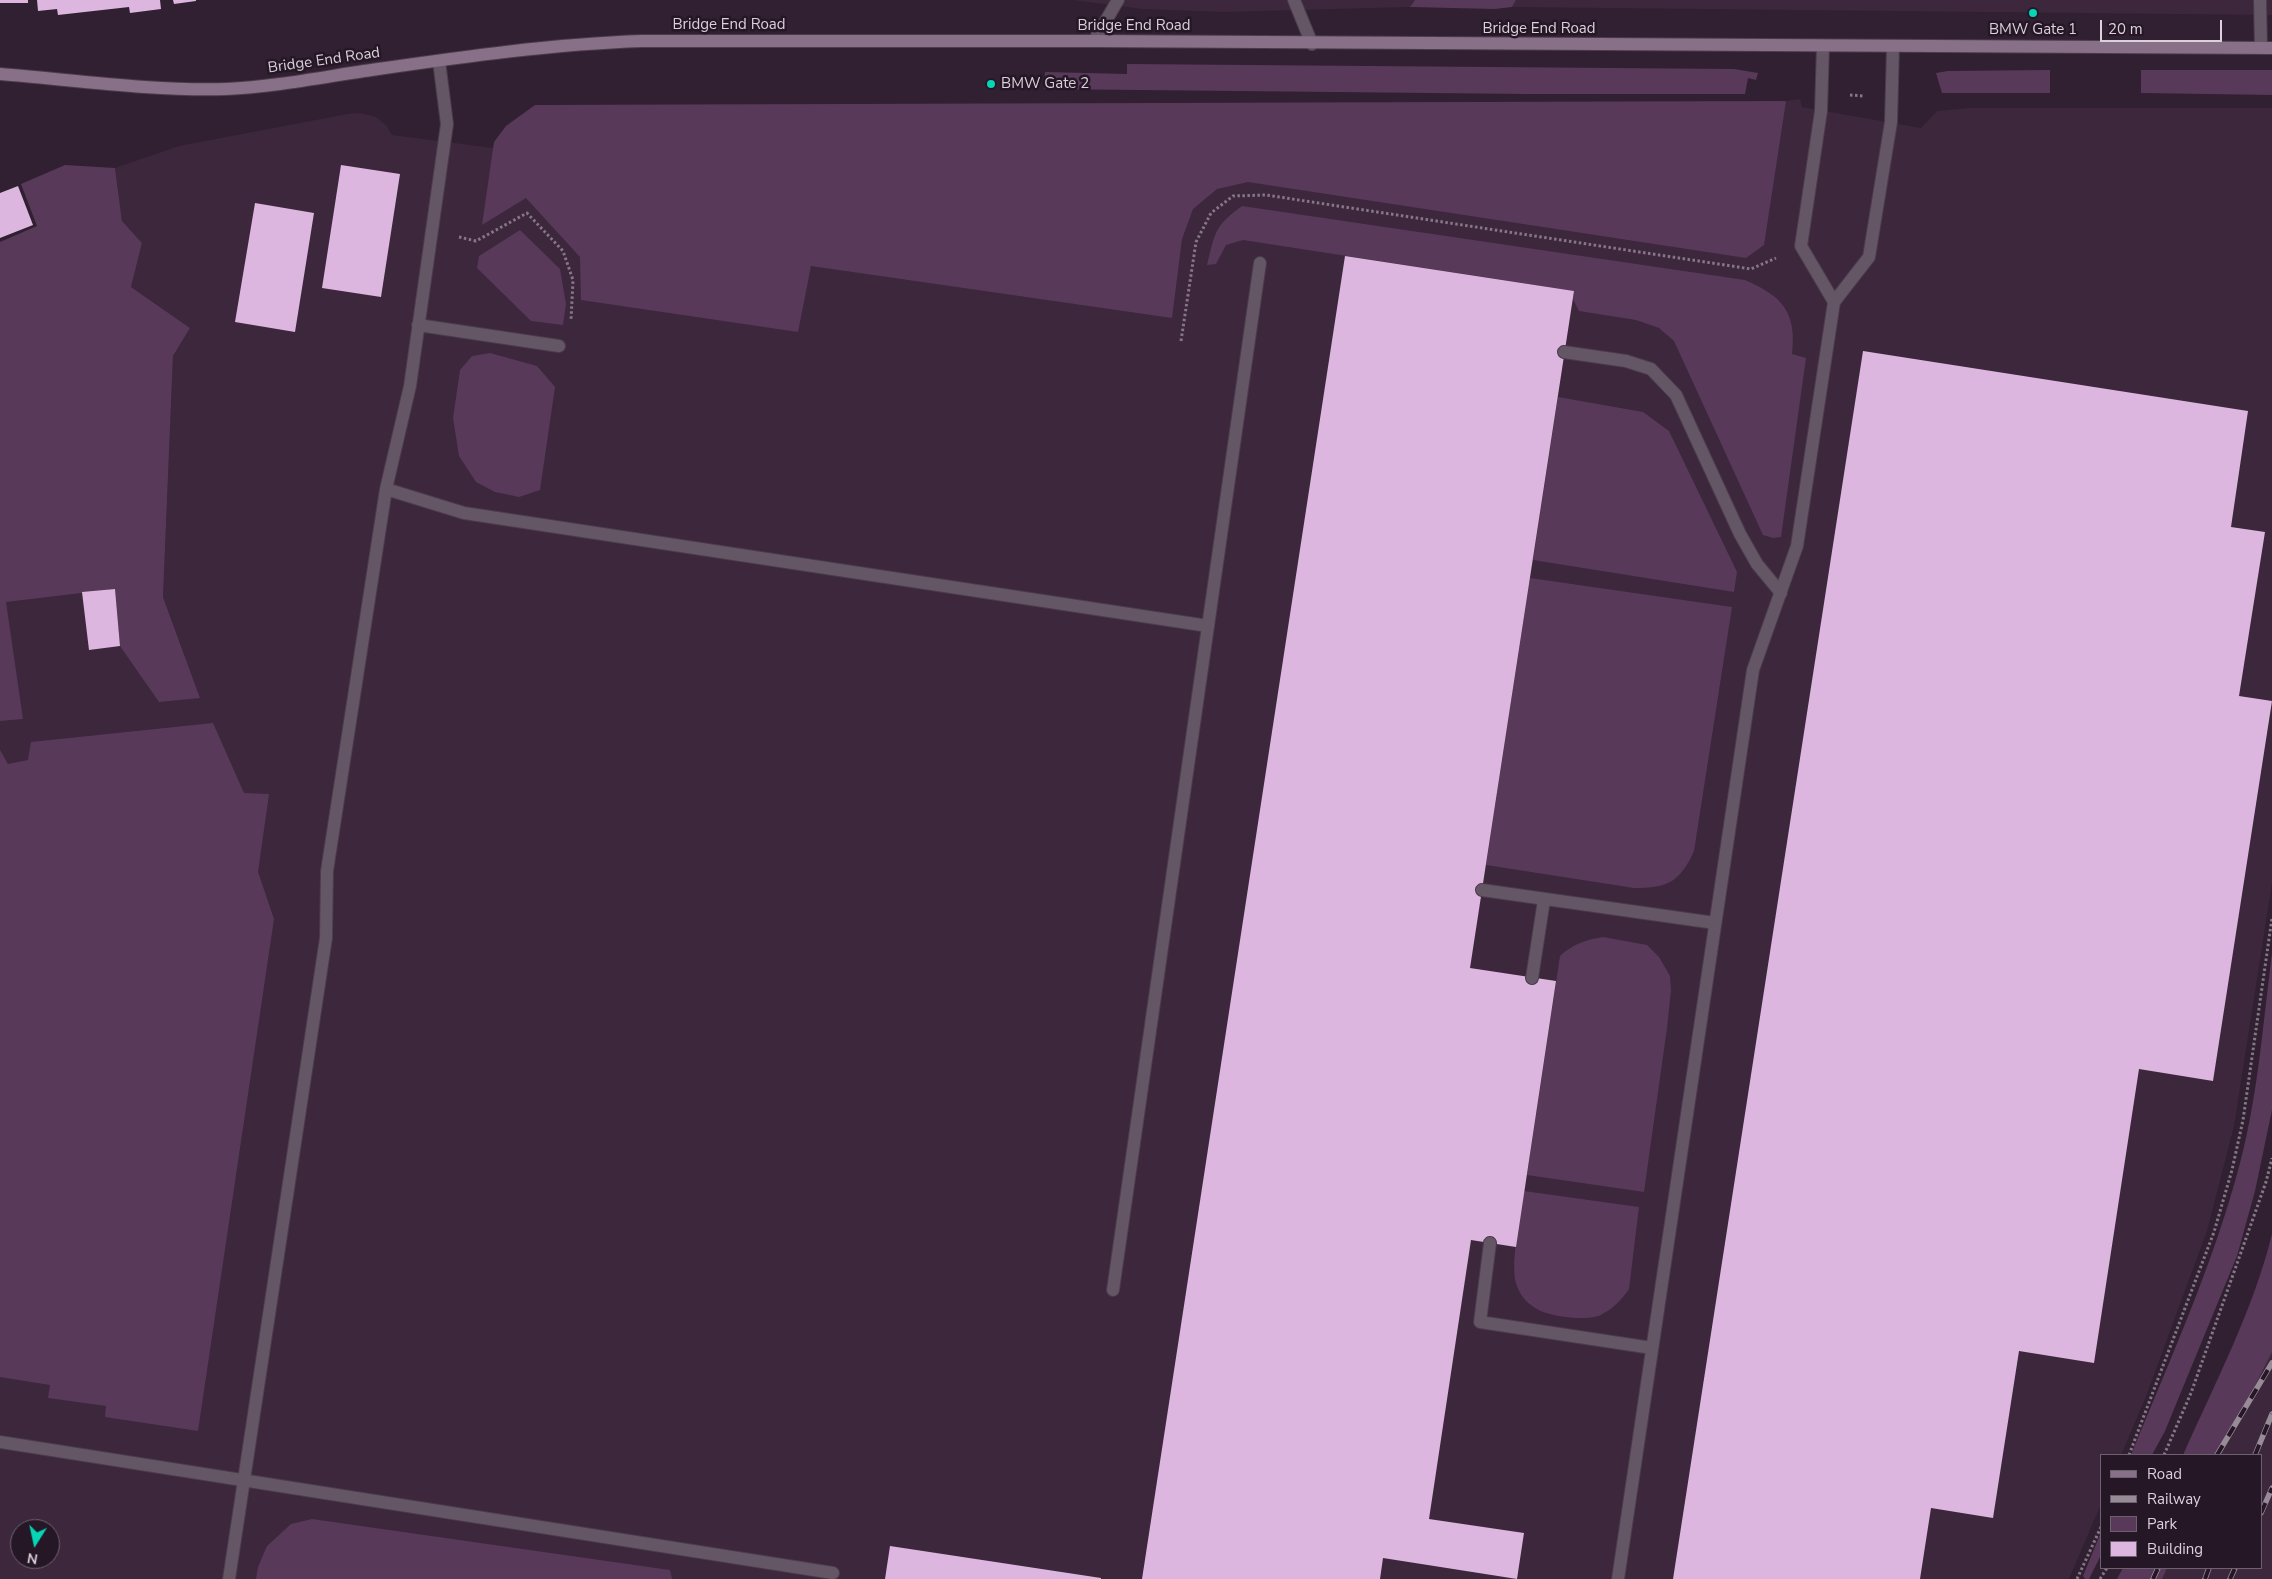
<!DOCTYPE html>
<html>
<head>
<meta charset="utf-8">
<style>
  body { margin:0 }
  #map { position:relative; width:2272px; height:1579px; overflow:hidden; background:#302031; font-family:"Nunito Sans",sans-serif }
  canvas { display:block }
  .legend { position:absolute; left:2100px; top:1454px; width:162px; height:115px; box-sizing:border-box; background:#261727; border:1px solid #6e616f; margin:0; padding:6px 9px; list-style:none; font-size:15px; color:#dbd0db }
  .legend li { display:flex; align-items:center; gap:10px; height:25px }
  .legend b { width:25px; border:1px solid #6e616f }
  .north { position:absolute; left:10px; top:1519px; width:50px; height:50px; box-sizing:border-box; background:#261727; border:1px solid #6e616f; border-radius:50%; rotate:190deg; font-size:14px; font-weight:700; line-height:20px; text-align:center; color:#dbd0db }
  .north::after { content:''; display:block; margin:auto; width:18px; height:22px; background:#06d5b6; clip-path:polygon(50% 0,100% 100%,50% 72%,0 100%) }
  .scale { position:absolute; left:2100px; top:20px; width:122px; height:22px; box-sizing:border-box; border:2px solid #dbd0db; border-top:0; padding-left:6px; font-size:15px; line-height:18px; white-space:nowrap; color:#dbd0db; -webkit-text-stroke:4px #261727; paint-order:stroke }
</style>
</head>
<body>
<div id="map">
<canvas width="2272" height="1579"></canvas>
<ul class="legend">
<li><b style="height:6px;background:#877088"></b>Road</li>
<li><b style="height:6px;background:#988b98"></b>Railway</li>
<li><b style="height:14px;background:#583959"></b>Park</li>
<li><b style="height:14px;background:#dcb6de"></b>Building</li>
</ul>
<div class="north">N</div>
<div class="scale">20 m</div>
</div>
<script>
const ctx = document.querySelector('canvas').getContext('2d');
ctx.lineJoin = 'round';
function paint(path, color) {
  ctx.fillStyle = color;
  ctx.fill(path, 'evenodd');
}
function trace(path, color, width, dash) {
  ctx.strokeStyle = color;
  ctx.lineWidth = width;
  ctx.lineCap = dash ? 'butt' : 'round';
  ctx.setLineDash(dash || []);
  ctx.stroke(path);
}
function drawText(font, color, halo, rows, align = 'center') {
  ctx.font = font + ' "Nunito Sans",sans-serif';
  ctx.lineWidth = 5;
  ctx.setLineDash([]);
  ctx.textBaseline = 'middle';
  ctx.strokeStyle = halo;
  ctx.fillStyle = color;
  for (const [text, x, y, turn = 0] of rows) {
    ctx.save();
    ctx.translate(x, y);
    ctx.rotate((+turn || 0) * Math.PI / 180);
    ctx.textAlign = isNaN(turn) ? turn : align;
    if (halo) ctx.strokeText(text, 0, 0);
    ctx.fillText(text, 0, 0);
    ctx.restore();
  }
}
paint(new Path2D(`
  M1072 0H1415L1410 7 1224 12 1143 9Z
  M1516 0H2272V15L1512 7Z
  M1800 99 1802 107 1921 128 1937 111 1970 108H2272V883L2234 1126 2207 1231 2145 1399 2121 1455H2101V1504L2069 1579H0V488L115 577 200 698 163 597 173 356 190 328 131 287 142 243 122 221 115 168 179 146 347 114 361 113 376 117 386 125 392 135 493 148 506 126 535 105 1786 101ZM20 1529H50V1559H20Z
  M2272 1305V1579H2117L2123 1568H2261V1455H2183Z`), '#3c273d');
paint(new Path2D(`
  M1415 0H1516L1512 7 1495 9 1410 7Z
  M1127 64 1734 69 1758 73 1756 80 1748 78 1745 94H1526L1044 89 1045 72 1127 74Z
  M2050 70V93H1942L1936 73 1948 71Z
  M2141 70H2272V95L2141 93Z
  M1786 101 1764 245 1746 258 1248 182 1217 189 1193 209 1182 239 1172 318 811 266 798 332 581 300 580 257 526 198 482 225 494 142 506 126 535 105Z
  M65 165 115 168 122 221 142 243 131 287 190 328 173 356 163 597 200 698 159 702 120 646 115 589 6 602 23 719 0 721V242L37 226 21 184Z
  M1242 206 1745 280C1782 296 1797 312 1792 354L1806 358 1781 537 1773 538 1763 535 1674 341 1659 328 1636 320 1579 311 1573 299 1574 291 1243 240 1226 245 1216 264 1207 265C1215 233 1214 226 1242 206Z
  M520 230 560 269 566 304 563 325 531 321 477 268 479 256Z
  M490 353 537 366 555 387 540 490 519 497 495 492 476 482 459 456 453 418 460 370 472 356Z
  M1558 397 1643 412 1669 431 1737 572 1734 592 1533 560Z
  M1530 578 1732 607 1694 851C1680 882 1668 888 1634 888L1486 865Z
  M213 723 244 793 269 794 258 872 274 919 198 1431 105 1417 106 1406 48 1398 50 1385 0 1377V750L8 764 28 760 31 742Z
  M1603 937 1647 945 1659 957 1670 976 1671 990 1667 1028 1644 1192 1527 1175 1560 956C1573 944 1585 940 1603 937Z
  M2272 953V1110L2255 1191 2237 1256 2165 1431 2152 1455H2131C2170 1359 2214 1263 2240 1163 2258 1095 2263 1023 2272 953Z
  M1524 1191 1639 1207 1629 1289C1623 1298 1614 1308 1604 1313 1597 1318 1587 1318 1578 1318 1552 1317 1524 1311 1516 1283 1510 1263 1521 1213 1524 1191Z
  M2272 1234V1352L2220 1455H2183C2215 1383 2253 1311 2272 1234Z
  M312 1519 670 1570 672 1579H256L258 1567 267 1546 291 1524Z
  M2101 1532V1555L2089 1579H2085L2083 1576Z
  M2123 1568H2167L2162 1579H2117Z`), '#583959');
paint(new Path2D(`
  M0 0H28V3H0Z
  M37 0H160L161 9 130 13 129 7 58 15 57 9 38 11Z
  M173 0H196V1L174 4Z
  M341 165 400 174 381 297 322 288Z
  M18 186 33 225 0 238V193Z
  M255 203 314 213 295 332 235 322Z
  M1345 256 1574 291 1470 968 1556 981 1516 1247 1471 1240 1429 1519 1524 1533 1517 1579 1383 1558 1380 1579H1142Z
  M1863 351 2248 411 2231 527 2265 532 2239 696 2272 701 2213 1081 2139 1069 2094 1363 2019 1351 1993 1518 1931 1508 1920 1579H1673Z
  M115 589 120 646 89 650 82 592Z
  M890 1546 1101 1578V1579H885Z`), '#dcb6de');
const service = new Path2D(`
  M1294 0 1312 44
  M2260 0 2261 48
  M1094 41 1118 0
  M1823 46 1821 111 1801 246 1834 302
  M418 325 559 346
  M1564 352 1626 361 1651 369 1676 395 1740 534 1757 564 1781 593
  M386 489 464 513 1208 626
  M1482 890 1715 923
  M1532 978 1544 900
  M1490 1243 1480 1322 1652 1348
  M1113 1290 1260 263
  M0 1442 833 1573
  M229 1579 326 938 327 871 386 489 410 386 447 124 439 61
  M1618 1579 1753 670 1797 546 1834 302 1869 257 1891 122 1893 47`);
const secondary = new Path2D(`
  M0 74C75 80 151 91 226 89 272 87 318 78 364 71 455 58 550 44 642 41H1094L2272 48`);
trace(service, '#4b3c4c', 14);
trace(secondary, '#4b3c4c', 14);
trace(new Path2D(`
  M1850 95 1864 96
  M459 237 476 241 527 213 563 251 573 280 571 320
  M1181 341 1196 242 1211 213 1233 196 1266 195 1751 269 1776 258
  M2129 1455 2214 1232 2232 1170 2243 1120 2272 918
  M2164 1455 2191 1393 2266 1182 2272 1158
  M2077 1579 2101 1527
  M2100 1579 2107 1568`), '#857785', 3, [2.5, 2.5]);
trace(service, '#645665', 12);
trace(secondary, '#877088', 12);
const rail = new Path2D(`
  M2217 1455 2272 1363
  M2255 1455 2272 1414
  M2261 1513 2272 1488
  M2153 1579 2158 1568
  M2205 1579 2209 1568
  M2230 1579 2235 1568`);
trace(rail, '#988b98', 5.5);
trace(rail, '#261727', 4, [11]);
for (const [x, y, r, color] of [
  [2033,13,5,"#06d5b6"],
  [991,84,5,"#06d5b6"]
]) {
  const dot = new Path2D();
  dot.arc(x, y, r, 0, 2 * Math.PI);
  ctx.fillStyle = color;
  ctx.fill(dot);
  trace(dot, '#261727', 2);
}
drawText('15px', '#dbd0db', '#261727', [
  ["Bridge End Road",729,25],
  ["Bridge End Road",1134,26],
  ["Bridge End Road",1539,29],
  ["Bridge End Road",324,61,-8]
]);
drawText('15px', '#dbd0db', '#261727', [
  ["BMW Gate 1",2033,30],
  ["BMW Gate 2",1001,84,"left"]
]);
</script>
</body>
</html>
